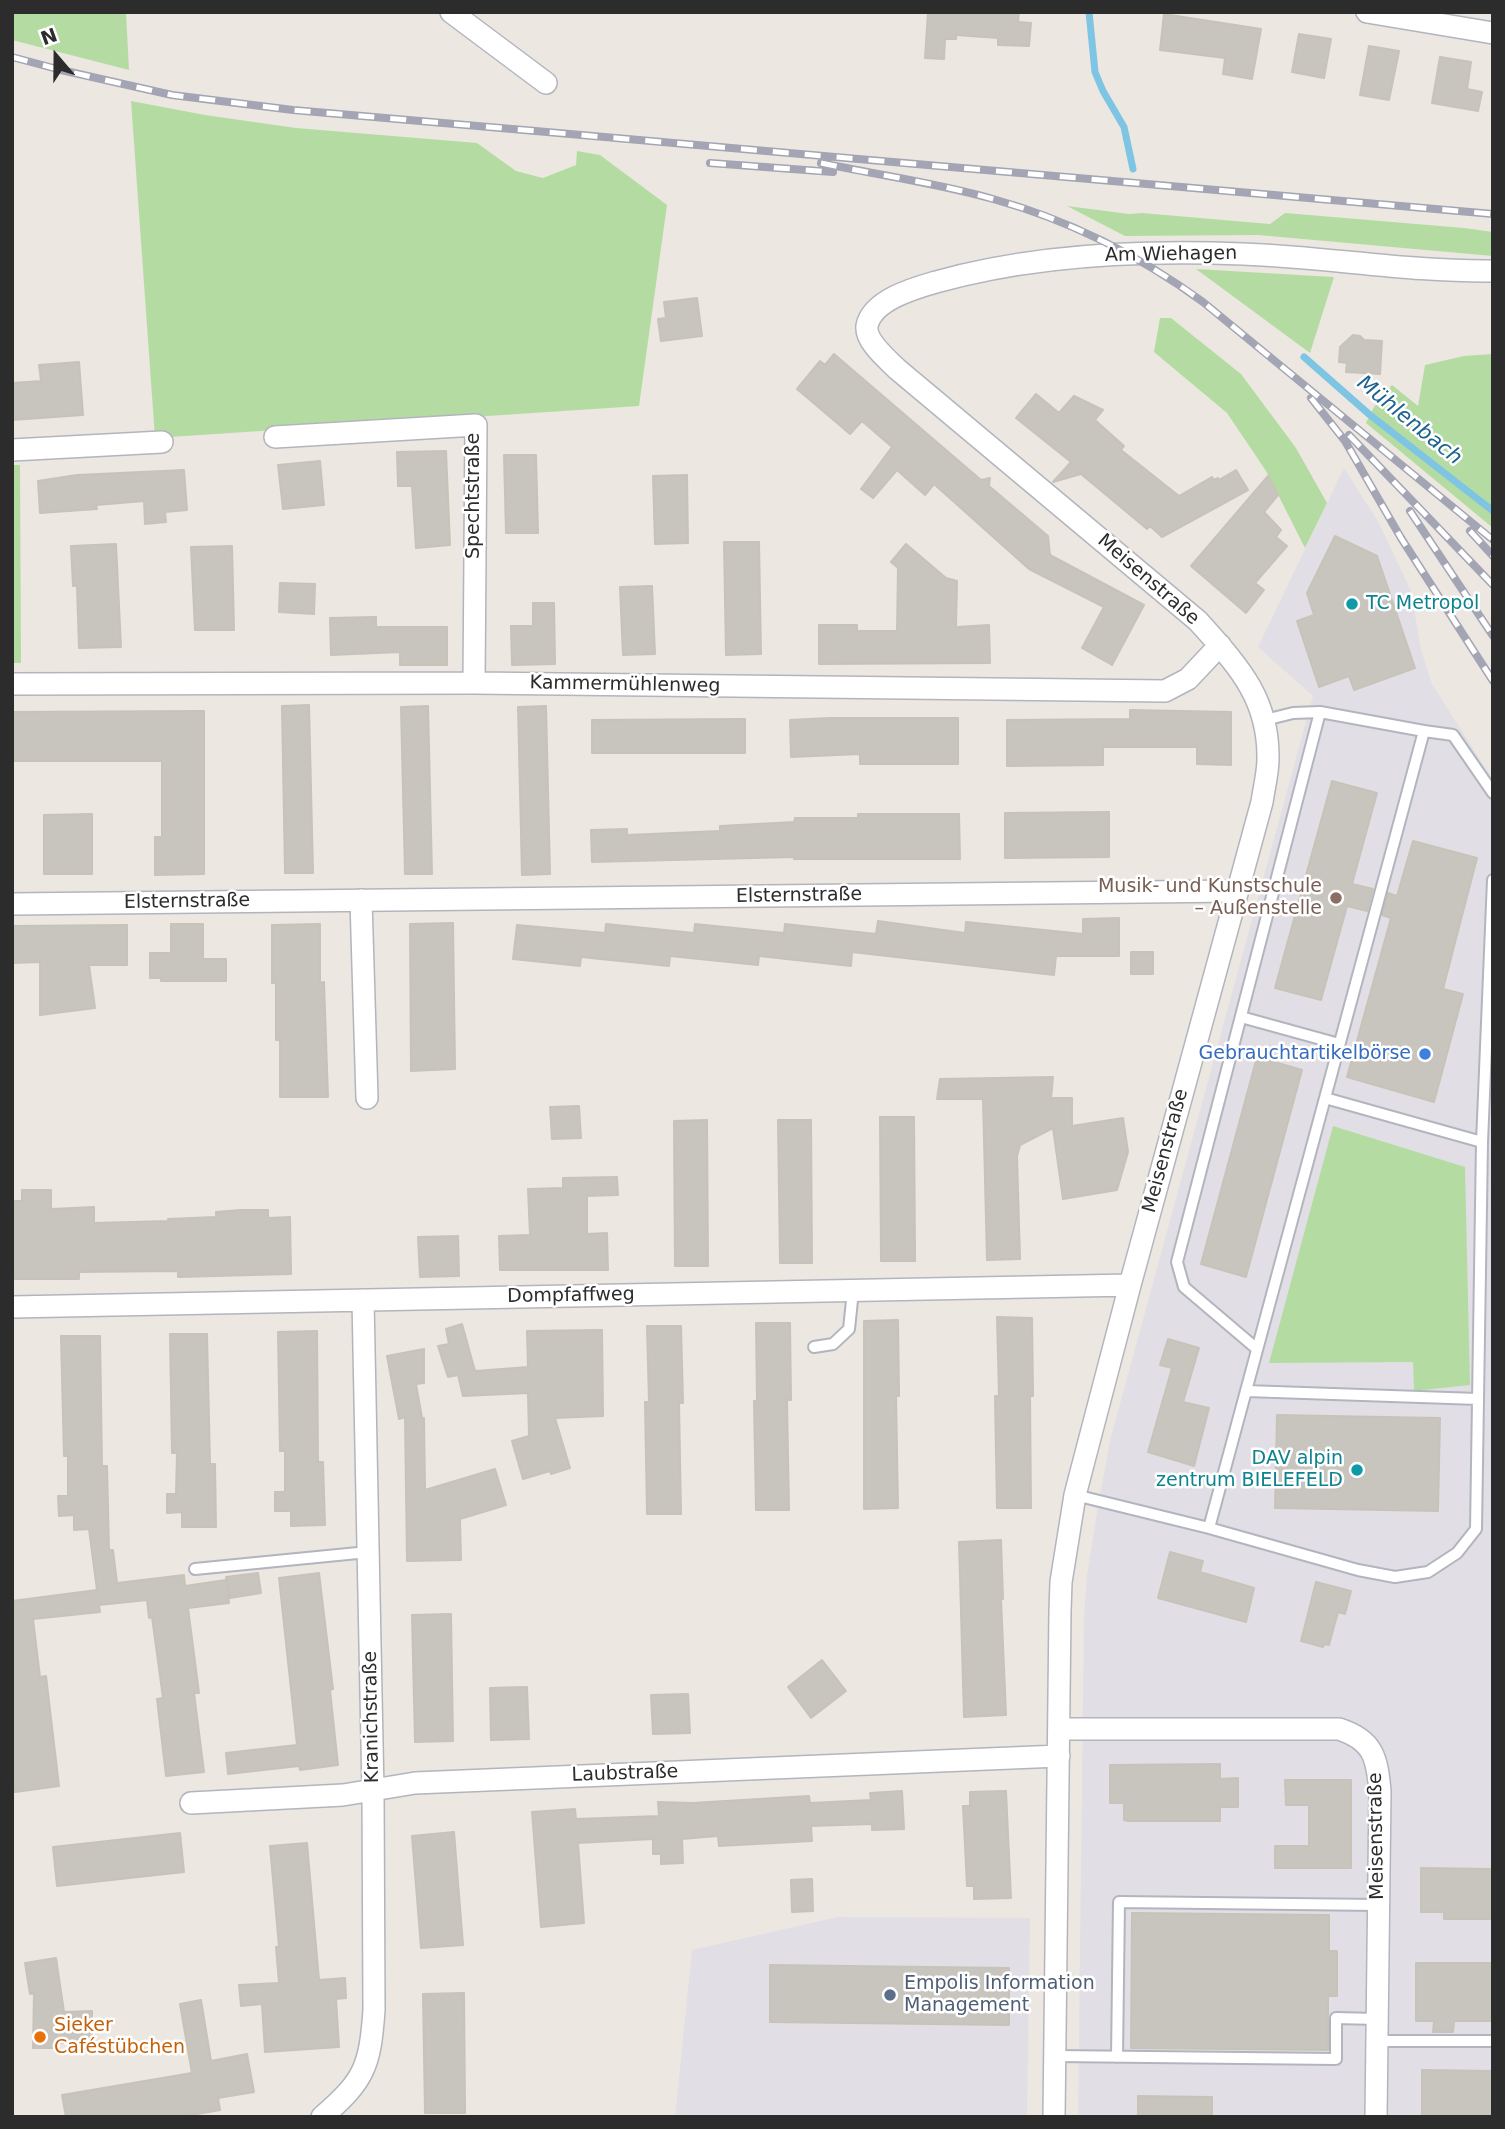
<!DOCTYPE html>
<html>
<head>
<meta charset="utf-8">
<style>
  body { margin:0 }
  #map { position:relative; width:1505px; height:2129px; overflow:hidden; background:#ece7e0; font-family:"DejaVu Sans",sans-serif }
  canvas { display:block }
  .frame { position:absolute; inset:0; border:14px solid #2c2c2c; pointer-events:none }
  .north { position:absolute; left:21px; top:21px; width:70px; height:70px; -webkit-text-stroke:5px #fff; paint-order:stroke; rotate:340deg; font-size:19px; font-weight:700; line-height:28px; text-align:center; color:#2c2c2c }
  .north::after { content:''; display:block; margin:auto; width:24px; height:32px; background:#2c2c2c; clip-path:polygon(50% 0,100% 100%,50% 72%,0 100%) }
</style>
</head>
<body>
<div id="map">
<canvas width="1505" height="2129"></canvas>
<div class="frame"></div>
<div class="north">N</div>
</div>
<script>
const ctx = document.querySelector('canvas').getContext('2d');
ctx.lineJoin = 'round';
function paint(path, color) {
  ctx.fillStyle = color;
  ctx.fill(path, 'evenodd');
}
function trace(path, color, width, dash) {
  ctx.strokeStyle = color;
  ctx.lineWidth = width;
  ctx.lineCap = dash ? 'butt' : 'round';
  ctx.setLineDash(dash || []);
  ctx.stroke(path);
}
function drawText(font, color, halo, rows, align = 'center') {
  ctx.font = font + ' "DejaVu Sans",sans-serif';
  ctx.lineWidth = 5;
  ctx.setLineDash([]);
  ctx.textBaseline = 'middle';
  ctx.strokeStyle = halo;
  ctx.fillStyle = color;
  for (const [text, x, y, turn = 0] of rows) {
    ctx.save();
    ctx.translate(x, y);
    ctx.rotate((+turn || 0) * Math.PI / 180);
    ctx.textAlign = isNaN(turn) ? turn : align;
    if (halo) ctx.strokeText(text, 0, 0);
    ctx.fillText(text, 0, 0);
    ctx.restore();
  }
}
paint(new Path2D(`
  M1344 468 1379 523 1411 591 1421 650 1432 684 1493 780V2117H1078L1084 1615 1087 1576 1098 1506 1111 1437 1313 696 1258 647Z
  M838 1917 1030 1918 1027 2117H675L692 1950Z`), '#e1dfe5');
paint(new Path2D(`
  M12 12H126L129 70 12 40Z
  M131 101 205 115 296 128 477 143 516 171 543 178 576 165 577 151 600 155 667 205 639 406 155 438Z
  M1067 206 1129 214 1142 213 1270 224 1285 213 1464 228 1493 232V256L1258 235 1125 236Z
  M1196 269 1334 277 1310 353Z
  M1160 318H1171L1241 374 1296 448 1327 503 1305 548 1266 471 1227 413 1154 352Z
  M1493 354V528L1366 423 1374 407 1392 385 1418 406 1425 365 1464 356Z
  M12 465H20L21 663H12Z
  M1333 1126 1465 1167 1470 1385 1414 1391 1413 1362 1269 1363Z`), '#b4dca2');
trace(new Path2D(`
  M1089 12 1095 72 1103 91 1124 127 1133 169
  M1304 357 1370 415 1493 511`), '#7ec4e3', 7);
const building = new Path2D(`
  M928 12H1019L1018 22 1031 23 1029 46 998 45V38L956 35V39H945L944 59 925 58Z
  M1164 14 1261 29 1252 79 1223 74 1225 58 1160 50Z
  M1299 34 1331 39 1324 78 1292 72Z
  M1369 46 1399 51 1389 100 1360 95Z
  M1440 57 1471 62 1467 89 1482 92 1478 111 1432 103Z
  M697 298 702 336 661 341 658 319 666 318 664 302Z
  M1353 335 1360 336 1364 340 1382 341 1380 374 1346 372 1347 363 1339 362 1340 347Z
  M834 354 981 480 990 478 989 486 1048 536 1050 555 1144 605 1112 665 1082 648 1104 607 1029 569 934 484 925 495 897 470 873 498 861 489 892 447 862 421 850 434 797 389 820 361 825 365Z
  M79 362 83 415 12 420V383L41 381 39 365Z
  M1036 394 1059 413 1074 396 1103 410 1095 420 1124 446 1121 450 1179 496 1212 477 1214 480 1218 478 1219 480 1236 470 1248 490 1162 537 1150 526 1147 529 1081 474 1053 482 1071 462 1016 418Z
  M446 451 450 545 416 548 412 486H398L397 452Z
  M504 455H536L538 533H506Z
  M320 461 324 505 283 509 278 465Z
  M184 470 187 510 165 512 166 522 145 524 144 501 96 505 97 509 40 513 38 481 77 475Z
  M687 475 688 543 655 544 653 476Z
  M1268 476 1278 495 1264 512 1281 530 1276 537 1287 546 1255 583 1264 590 1246 613 1191 566Z
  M1335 536 1377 556 1415 668 1354 690 1349 676 1319 687 1297 621 1314 615 1307 593Z
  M724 542H759L761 654 726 655Z
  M116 544 121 647 79 648 77 586H73L71 546Z
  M906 544 946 578 957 581 956 627 989 625 990 663 819 664V625H857V631H897L898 568 891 562Z
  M232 546 234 630H195L191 547Z
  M280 583 315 584 314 614 279 612Z
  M652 586 655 654 623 655 620 587Z
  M533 603H554L555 664 512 665 511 626H533Z
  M376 617V627H447V665H400V652L331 655 330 618Z
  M309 705 313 873H285L282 706Z
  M428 706 432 874H405L401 707Z
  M546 706 550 874 522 875 518 707Z
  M1130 710 1231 712V765L1197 764V747H1103V765L1007 766V720L1130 719Z
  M204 711V874L155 875V837H162V761H12V712Z
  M830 718H958V764H860V754L791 757 790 720Z
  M745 719V753H592V720Z
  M1332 781 1377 793 1352 884 1373 889 1367 911 1347 906 1321 1000 1275 988Z
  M1109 812V857L1005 858V813Z
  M92 814V874H44V815Z
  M858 814H959L960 859H794V857L592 862 591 830 627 829V835L720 831V826L794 822 795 818H858Z
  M1413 841 1477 858 1443 989 1463 994 1434 1102 1347 1077 1391 918 1382 915 1388 893 1397 896Z
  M1119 918V956H1056L1054 975 852 952 851 966 759 956 758 965 670 956 669 966 581 957 580 966 513 959 517 925 605 933 606 924 694 933 695 924 784 933 785 924 876 934 878 921 965 933 966 922 1083 934V919Z
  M453 923 455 1069 411 1071 410 924Z
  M171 924H203V959H226V981H161V978H150V953H171Z
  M320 924V983L324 982 328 1097H280V1040H276V983H272V925Z
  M127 925V965H89L95 1008 40 1015V962L12 963V926Z
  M1131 952H1153V974H1131Z
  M1257 1057 1302 1070 1246 1277 1201 1264Z
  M1053 1077 1051 1098H1072V1126L1123 1118 1128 1152 1117 1190 1063 1199 1053 1128 1020 1145 1017 1156 1020 1259 987 1260 983 1099H937L940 1079Z
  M579 1106 581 1138 552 1139 550 1107Z
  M880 1117H914L915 1261H881Z
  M707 1120 708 1266H675L674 1121Z
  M778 1120H811L812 1263H780Z
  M617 1177 618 1195 587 1196V1234L607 1233 608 1270H500L499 1236 530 1235 528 1189 563 1188V1178Z
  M22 1190H51V1209L94 1207V1223L169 1221 168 1219 216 1217V1212L240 1210H268V1218L290 1217 291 1274 178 1277V1271L79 1272V1279H12V1201H22Z
  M458 1236 459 1276 420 1277 418 1237Z
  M997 1317 1032 1318 1033 1396H1030L1031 1508H997L995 1396H999Z
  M898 1320 899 1396H896L898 1508 864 1509V1321Z
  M756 1323H790L791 1400H787L789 1510H756L754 1401H757Z
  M462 1324 475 1371 528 1367 527 1331 602 1330 603 1416 555 1418 570 1468 551 1474 550 1471 523 1479 512 1441 529 1436 528 1393 463 1396 458 1375 448 1377 438 1346 449 1344 446 1329Z
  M647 1326H681L683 1403H679L681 1514H647L645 1402H649Z
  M317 1331 318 1462H323L325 1525 291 1526V1511H275V1492H285V1451H280L278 1332Z
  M170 1334H207L210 1464H215L216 1527H182V1512L167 1513V1494H176L177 1453H172Z
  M61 1336H100L102 1466H107L109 1550H113L117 1583 184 1575 185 1586 226 1580 229 1603 188 1608 199 1693H194L204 1772 166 1776 157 1699 163 1698 152 1617 149 1618 147 1600 99 1605 100 1612 33 1619 40 1677 46 1676 59 1786 15 1792 12 1769V1601L97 1590 89 1529 74 1530V1515L59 1516 58 1496H68V1456H64Z
  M1168 1339 1199 1348 1183 1402 1209 1408 1194 1466 1148 1452 1172 1368 1160 1365Z
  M424 1349V1383L416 1384 422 1418H424L425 1490 495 1469 506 1505 460 1519 461 1560 407 1561 405 1417 399 1419 387 1356Z
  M1277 1415 1440 1418 1438 1511 1275 1508Z
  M1001 1540 1003 1599H1001L1006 1715 964 1717 959 1542Z
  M1170 1552 1203 1561 1200 1572 1254 1588 1246 1622 1158 1598Z
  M258 1573 261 1593 230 1598 226 1577Z
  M319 1573 333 1689 330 1690 338 1765 300 1770 299 1766 228 1774 226 1753 297 1745 279 1578Z
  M1316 1582 1351 1591 1345 1614 1338 1612 1329 1645 1324 1644 1323 1647 1301 1641Z
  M451 1614 453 1741 415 1742 412 1615Z
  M822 1660 846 1691 811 1718 788 1687Z
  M527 1687 529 1739 491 1740 490 1688Z
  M688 1694 690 1733 653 1734 651 1695Z
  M1220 1764V1779L1238 1778V1807H1220V1821H1128L1124 1820V1803H1110V1765Z
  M1285 1780H1351V1868H1275V1846H1309V1805H1286Z
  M902 1791 904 1829 872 1830V1824L811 1826 812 1841 719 1846 718 1836 682 1839 683 1863 661 1864V1854H653V1839L578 1843 584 1923 541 1927 532 1812 575 1809 576 1819 659 1816 658 1802 692 1803 809 1796 810 1803 871 1800 870 1793Z
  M1006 1791 1011 1898 974 1899V1886H967L963 1806H970V1792Z
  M454 1832 463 1945 421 1948 412 1836Z
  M180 1833 184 1872 57 1886 53 1847Z
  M307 1843 319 1980 345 1978 346 1998 336 1999 339 2047 265 2052 262 2004 241 2006 239 1985 279 1983 276 1947H279L270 1846Z
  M1421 1868 1493 1869V1919H1444V1912H1421Z
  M812 1879 813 1911 792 1912 791 1880Z
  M1132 1913 1329 1915V1951H1337V1996H1328V2050L1131 2048Z
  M56 1958 64 2012 92 2011V2043H55V2048H33L34 1993 30 1994 25 1963Z
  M1416 1963H1493V2021H1454L1453 2032H1433L1434 2021H1416Z
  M770 1965 1009 1968V2025L770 2022Z
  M464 1993 465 2113H425L423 1994Z
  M201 2000 211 2061 247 2054 254 2092 218 2098 220 2110 180 2117H66L62 2095 192 2073 180 2004Z
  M1422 2070 1493 2071V2117H1422Z
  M1138 2096 1212 2097V2117H1138Z`);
paint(building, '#c8c5be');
trace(building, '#c7c3b9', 2);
const lane = new Path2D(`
  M1424 731 1453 735 1493 793
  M1241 1017 1339 1044
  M1325 1098 1482 1142 1493 880
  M814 1347 833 1344 849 1329 853 1291
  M1257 1349 1184 1287 1177 1262 1320 712
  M1246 1391 1478 1399
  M1075 1495 1209 1528 1424 731 1320 712 1293 713 1265 720
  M1209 1528 1358 1570 1395 1577 1428 1572 1457 1553 1476 1529 1482 1142
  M195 1569 368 1552
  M1377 2041H1493
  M1055 2056 1336 2059V2018L1377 2019
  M1117 2057 1119 1902 1378 1905`);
const street = new Path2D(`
  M451 12 546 83
  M1367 12 1493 33
  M275 437 476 425 474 683
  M12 450 162 442
  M12 684 474 683 1165 691 1188 679 1220 645
  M361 900 367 1098
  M12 904 1237 891
  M12 1307 1130 1285
  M1059 1729H1339C1373 1740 1377 1757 1380 1791L1376 2117
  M191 1803 343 1795 415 1783 1059 1756
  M322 2117C365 2080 370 2066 374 2010L373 1792 363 1300
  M1054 2117 1060 1611 1061 1582 1075 1495 1130 1285 1262 802C1264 788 1268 773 1268 759 1269 697 1237 665 1198 621L897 369C887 359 865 341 867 326 872 300 915 288 936 282 1032 255 1144 250 1243 254 1326 257 1410 272 1493 271`);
trace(lane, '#b3b5be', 14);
trace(street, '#b3b5be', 24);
trace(lane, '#fff', 10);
trace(street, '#fff', 21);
const rail = new Path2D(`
  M12 57 61 70 172 95 293 110 1493 214
  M710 163 833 172
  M821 163C878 175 937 183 993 199 1069 220 1140 256 1203 302L1493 540
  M1311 398 1345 441 1401 538 1493 681
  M1349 435 1493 585
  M1410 511 1493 636
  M1470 531 1493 556`);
trace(rail, '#a3a4b4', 8);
trace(rail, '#fff', 5, [16]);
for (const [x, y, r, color] of [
  [1352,604,7,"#0f9aa8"],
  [1336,898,7,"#8d6e63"],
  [1425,1054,7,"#3f7fe0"],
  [1357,1470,7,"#0f9aa8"],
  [890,1995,7,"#5c6f8a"],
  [40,2037,7,"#e8710a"]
]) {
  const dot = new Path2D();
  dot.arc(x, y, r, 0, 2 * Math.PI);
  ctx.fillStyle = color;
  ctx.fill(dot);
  trace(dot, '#fff', 2.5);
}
drawText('19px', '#2c2c2c', '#fff', [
  ["Am Wiehagen",1171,255,-1],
  ["Spechtstraße",474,496,-90],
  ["Meisenstraße",1148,580,41],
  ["Kammermühlenweg",625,685,1],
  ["Elsternstraße",799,896,-1],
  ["Elsternstraße",187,902,-1],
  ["Meisenstraße",1166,1151,-75],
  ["Dompfaffweg",571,1296,-1],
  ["Kranichstraße",372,1717,-91],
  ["Laubstraße",625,1774,-2],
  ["Meisenstraße",1377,1836,-91]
]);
drawText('19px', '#0d838f', '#fff', [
  ["TC Metropol",1366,604],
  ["DAV alpin",1343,1459,"right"],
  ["zentrum BIELEFELD",1343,1481,"right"]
], 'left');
drawText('19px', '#785e54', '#fff', [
  ["Musik- und Kunstschule",1322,887],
  ["– Außenstelle",1322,909]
], 'right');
drawText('19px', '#366cbe', '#fff', [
  ["Gebrauchtartikelbörse",1411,1054]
], 'right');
drawText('19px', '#4e5e75', '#fff', [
  ["Empolis Information",904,1984],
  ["Management",904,2006]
], 'left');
drawText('19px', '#c56008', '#fff', [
  ["Sieker",54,2026],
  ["Caféstübchen",54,2048]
], 'left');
drawText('italic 21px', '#1c6390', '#fff', [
  ["Mühlenbach",1409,421,39]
]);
</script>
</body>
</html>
